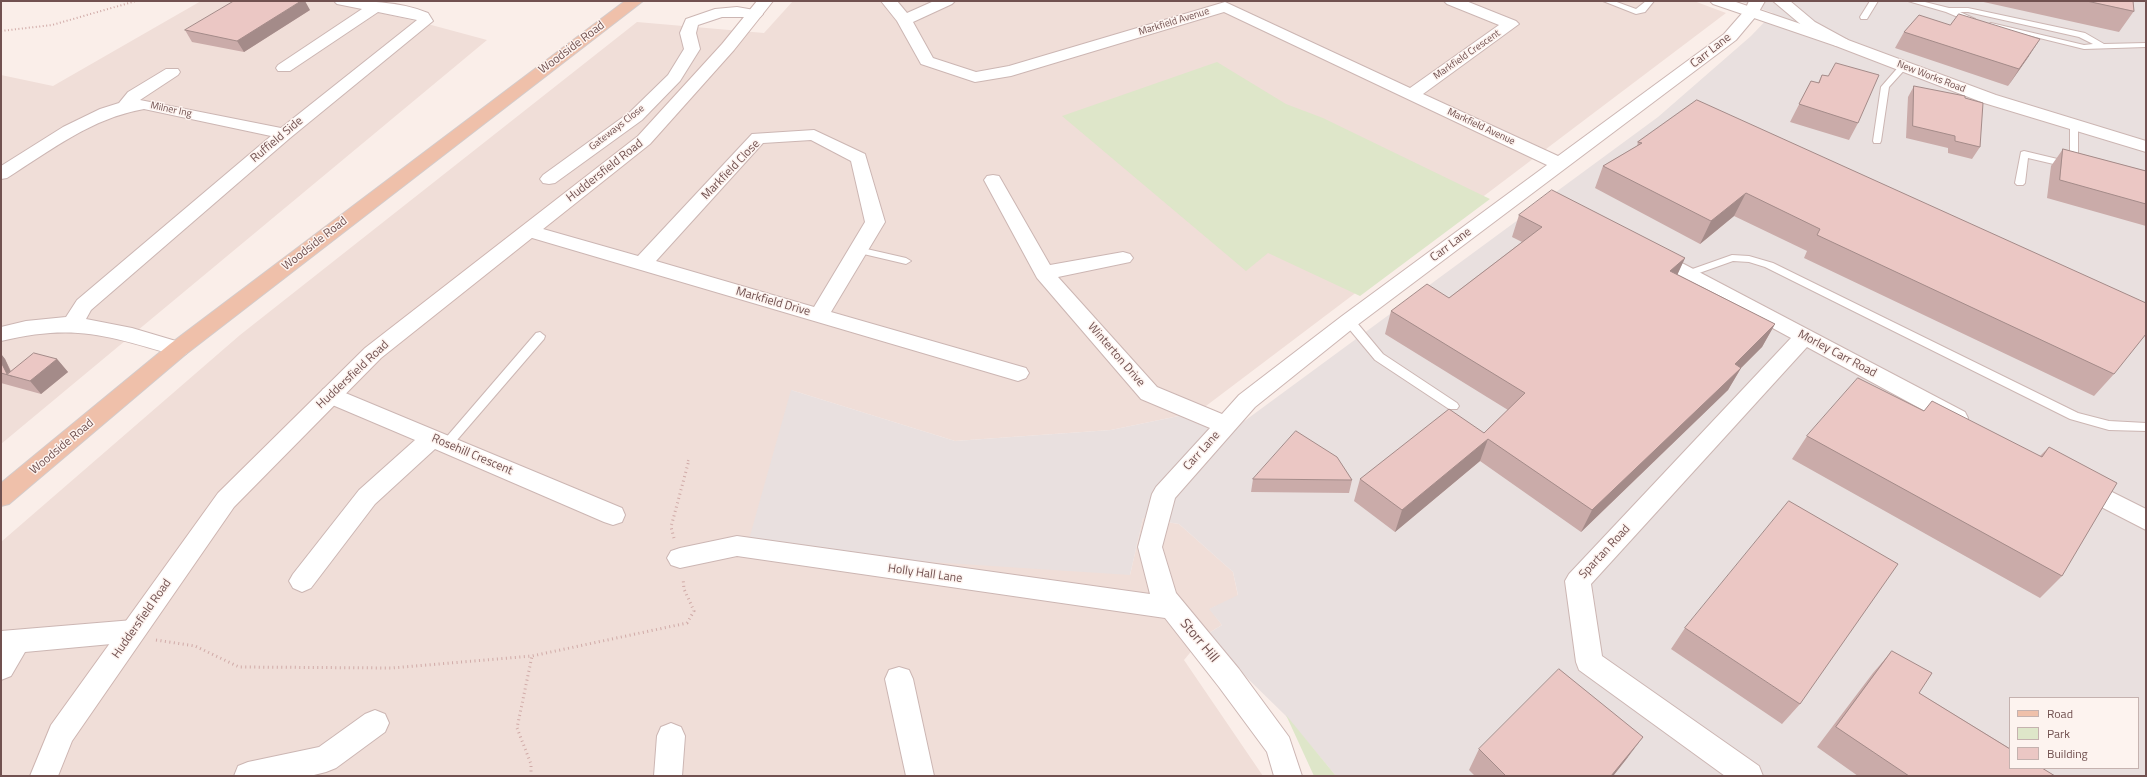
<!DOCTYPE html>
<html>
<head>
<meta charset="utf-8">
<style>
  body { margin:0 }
  #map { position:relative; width:2147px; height:777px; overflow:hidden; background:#faeee9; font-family:"Titillium Web",sans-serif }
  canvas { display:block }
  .frame { position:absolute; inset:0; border:2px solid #715150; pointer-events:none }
  .legend { position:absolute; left:2009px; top:697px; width:130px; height:72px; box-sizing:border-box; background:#fdf3ef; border:1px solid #c5b2af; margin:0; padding:5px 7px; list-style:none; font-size:12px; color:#715150 }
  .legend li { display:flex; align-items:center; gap:8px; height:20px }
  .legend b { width:20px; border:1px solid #c5b2af }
</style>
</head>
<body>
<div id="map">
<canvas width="2147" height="777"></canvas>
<div class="frame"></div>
<ul class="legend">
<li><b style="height:5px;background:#efc0aa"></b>Road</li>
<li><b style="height:11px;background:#dee6c9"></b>Park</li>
<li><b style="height:11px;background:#ebc7c4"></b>Building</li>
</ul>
</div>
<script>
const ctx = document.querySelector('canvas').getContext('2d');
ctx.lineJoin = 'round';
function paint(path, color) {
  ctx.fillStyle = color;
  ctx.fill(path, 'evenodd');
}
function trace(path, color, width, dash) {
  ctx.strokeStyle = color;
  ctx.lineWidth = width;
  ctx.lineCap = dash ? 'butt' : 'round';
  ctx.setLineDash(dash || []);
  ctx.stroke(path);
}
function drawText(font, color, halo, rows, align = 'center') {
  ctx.font = font + ' "Titillium Web",sans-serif';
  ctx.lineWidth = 3;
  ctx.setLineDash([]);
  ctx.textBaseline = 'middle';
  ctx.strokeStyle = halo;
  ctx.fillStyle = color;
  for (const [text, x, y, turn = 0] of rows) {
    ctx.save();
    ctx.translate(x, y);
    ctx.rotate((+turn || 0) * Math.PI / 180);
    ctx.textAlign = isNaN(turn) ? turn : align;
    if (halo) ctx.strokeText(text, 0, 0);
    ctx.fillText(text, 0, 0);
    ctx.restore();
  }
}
paint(new Path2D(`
  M201 1H328L424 23 487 40 1 444V75L53 86Z
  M793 1H1694L1726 13 1198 412 1111 430 955 441 791 390 1130 575 1143 518 1179 524 1233 572 1238 596 1210 609 1222 625 1204 636 1184 660 1263 776H1V542L240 335 637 22 764 33Z`), '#f0ded8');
paint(new Path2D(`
  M1739 1H2146V776H1336L1285 715 1204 636 1222 625 1209 609 1238 595 1233 572 1179 524 1143 518 1130 575 746 550 791 390 955 441 1111 430 1198 412 1239 425 1658 117 1751 36 1773 13ZM2010 698H2138V768H2010Z`), '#e9e0df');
paint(new Path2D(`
  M1217 62 1286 104 1323 118 1490 199 1360 296 1268 253 1246 271 1062 116Z
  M1286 715 1336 776H1314Z`), '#dee6c9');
const service = new Path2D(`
  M1603 1H1614L1636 9 1646 1H1654L1645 12 1636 14Z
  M1870 1H1878L1867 19H1861L1860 17Z
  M1908 1H1921L1949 8H1968L2085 33 2104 44 2146 43V47L2084 49 1987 25 1991 23 2084 45 2093 44 2079 37 1968 12H1960L1975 19 1976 21 1972 23 1946 12Z
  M1901 64H1907L1908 66 1889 87 1881 141 1880 143H1874L1873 141 1881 87Z
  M2074 122 2078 125V168L2075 169 2028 158 2025 183 2023 185H2017L2015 183 2021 152 2024 151 2070 162V125Z
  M858 247 906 258 911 261 906 264 855 252 853 250 855 248Z
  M1732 255 1749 256 1773 263 2078 413 2109 421 2146 423V431L2109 430 2070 419 1765 267 1749 262 1733 261 1688 277 1683 274 1684 272Z
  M1349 317 1353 318 1383 354 1457 403 1459 406 1457 409H1449L1375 360 1345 324 1344 321 1345 318Z
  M540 332 545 336 544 339 451 447H443L441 444 443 441 536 333Z`);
const minor = new Path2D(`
  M334 1C365 1 400 1 428 13L433 21 290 138 91 310 86 319 132 328 186 344 189 349 186 354 178 356C108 336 75 323 1 341V327L26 321 66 317 77 300 271 136 144 109C92 118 51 150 7 178L1 179V166L63 127 100 109 119 103 128 92 166 69H178L180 72 178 75 140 100 281 128 417 20 378 12 290 71H278L276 68 278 65 362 9 337 4Z
  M881 1H897L907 13 934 1H955L952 4 913 22 933 58 976 72 1009 66 1225 2 1410 88 1499 25 1447 4 1444 1H1466L1516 21 1519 24 1423 94 1558 156 1724 34 1745 10 1749 1H1765L1757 15 1736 40 1356 326 1255 407 1175 498 1162 547 1176 593 1239 669 1289 737 1302 776H1274L1267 752 1219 687 1165 618 737 556 680 568 671 565 667 558 671 551 680 548 737 536 1150 594 1138 547 1152 494 1156 487 1210 428 1141 399 1037 278 984 180 987 176 993 175 999 176 1050 265 1123 252 1130 254 1133 258 1130 262 1058 277 1157 387 1222 414 1239 395 1342 316 1547 165 1224 12 1011 76 975 82 921 64 897 21Z
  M1773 1H1790L1815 22 1848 40 1850 43 1848 46H1836L1805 28Z
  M737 7 760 11 763 14 760 17H722L698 25 696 33 700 49 680 81 642 120 555 183 549 184 543 183 540 179 543 175 630 112 668 75 684 49 680 33 686 19 715 9Z
  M814 130 865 154 885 222 831 312 1026 368 1029 373 1026 378 1018 381 522 235 519 231 522 227 529 225 638 256 752 134ZM811 140 851 161 865 222 814 307 656 261 763 143Z
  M1654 250 1661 252 1965 412 1968 418 1965 424 1957 426 1949 424 1807 347 1591 584 1602 656 1759 766 1763 776H1725L1579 670 1576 662 1565 581 1569 574 1791 338 1647 260 1644 256 1647 252Z
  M331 387 622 508 625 515 622 522 613 525 604 522 435 449 375 504 311 588 302 592 293 588 289 581 293 574 359 490 415 440 323 401 320 395 323 389Z
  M2082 477 2146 509V530L2074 493 2070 486 2074 479Z
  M133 620 142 623 146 631 142 639 133 642 25 652 11 676 1 680V631Z
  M899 667 909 670 913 679 934 776H906L885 679 889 670Z
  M375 710 385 714 389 723 385 732 336 768 326 772 310 776H234L238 766 248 762 319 747 365 714Z
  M671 723 681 727 685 736 682 776H654L657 736 661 727Z`);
const tertiary = new Path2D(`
  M1710 1H1733L1848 40 1996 95 2146 141V152L1984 103 1836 46 1713 4Z`);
const secondary = new Path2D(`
  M757 1H773L734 50 650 144 381 358 234 507 72 741 58 776H30L51 725 218 493 365 348 638 136 722 44Z`);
const primary = new Path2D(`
  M625 1H643L186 354 9 504 1 506V483L170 344Z`);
trace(service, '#ccb6b3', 2);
trace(minor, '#ccb6b3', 2);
trace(tertiary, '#ccb6b3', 2);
trace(secondary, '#ceb5b1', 2);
trace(primary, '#d4cbca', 2);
trace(new Path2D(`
  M1 31 52 25 136 1`), '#d0aaa7', 2, [1, 2.5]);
trace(new Path2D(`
  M688 461 689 458`), '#d0aaa7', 2.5, [1, 3]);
trace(new Path2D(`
  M674 538 671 527 689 460
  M156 640 195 646 239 667 392 668 532 656 687 623 694 611 684 589 683 578
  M531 776V764L517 728 532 656`), '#d0aaa7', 3, [1, 3.5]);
paint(service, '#fff');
paint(minor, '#fff');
paint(tertiary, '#fff');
paint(secondary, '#fff');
paint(primary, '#efc0aa');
paint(new Path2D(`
  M1979 1H2133L2134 11 2119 32Z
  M310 10 244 52 192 42 185 30Z
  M1904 32 2029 56 2008 86 1895 48Z
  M1822 75 1858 123 1849 140 1790 122 1811 81 1818 83Z
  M1914 86 1980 147 1972 159 1948 153V148L1906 138 1908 97Z
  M1697 100 2114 374 2094 396 1804 258 1807 251 1734 216 1700 244 1595 188 1603 166 1637 146 1638 142Z
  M2063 149 2146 171V226L2047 198 2051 166Z
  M1519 215 1685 258 1677 274 1775 324 1762 347 1741 368 1728 390 1581 532 1480 461 1395 532 1354 501 1360 479 1484 433 1508 410 1385 334 1391 311 1449 298 1522 242 1512 237Z
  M1 354 5 359 11 371 57 359 68 372 41 394 1 383Z
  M1924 411 2040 456 2049 447 2062 576 2040 598 1792 459 1807 436Z
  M1253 479 1352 480 1349 493 1251 492Z
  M1685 628 1800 704 1782 724 1671 649Z
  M1892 651 1919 693 2055 776H1858L1817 747 1873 673Z
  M1479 749 1628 757 1613 776H1475L1469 770Z`), '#caaba9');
paint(new Path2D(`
  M301 1H305L310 10 244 52 237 41Z
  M2040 39 2029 56 2008 86 2019 69Z
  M1746 193 1734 216 1700 244 1711 221Z
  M1685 258 1675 280 1670 271Z
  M1775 324 1762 347 1731 378 1741 368 1728 390 1581 532 1592 510 1735 364Z
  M1 354 5 359 13 377 7 375 1 362Z
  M57 359 68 372 41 394 30 381Z
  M1488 439 1480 461 1395 532 1402 510Z
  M1643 737 1628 757 1613 776H1611Z`), '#a48b89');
const building = new Path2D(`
  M234 1H301L237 41 185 30Z
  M2087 1H2133L2134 11Z
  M1959 14 2040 39 2019 69 1904 32 1919 15 1950 25Z
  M1836 63 1879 75 1858 123 1799 104 1811 81 1819 83 1822 75 1828 76Z
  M1914 86 1965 96V98L1983 103 1980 147 1955 141V136L1913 126Z
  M1697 100 2146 303V334L2114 374 1817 235 1820 229 1746 193 1711 221 1603 166 1642 143 1638 142Z
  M2063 149 2146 171V204L2060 180Z
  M1552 190 1685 258 1670 271 1775 324 1735 364 1741 368 1592 510 1488 439 1402 510 1360 479 1449 409 1484 433 1525 393 1391 311 1427 284 1449 298 1542 227 1519 215Z
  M34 353 57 359 30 381 1 373V362L7 374Z
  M1858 378 1924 411 1932 401 2042 457 2049 447 2117 483 2062 576 1807 436Z
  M1296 431 1337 457 1352 480 1253 479Z
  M1789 501 1898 564 1800 704 1685 628Z
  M1892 651 1932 673 1919 693 2010 749V768H2042L2055 776H1909L1836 727Z
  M1559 669 1643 737 1611 776H1506L1479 749Z`);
paint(building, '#ebc7c4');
trace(building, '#a48b89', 1);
drawText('10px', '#715150', '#fdf3ef', [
  ["Markfield Avenue",1174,22,-17],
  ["Markfield Crescent",1467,55,-35],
  ["New Works Road",1931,77,21],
  ["Milner Ing",171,110,12],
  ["Markfield Avenue",1481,127,25],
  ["Gateways Close",617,128,-38]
]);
drawText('12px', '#715150', '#fdf3ef', [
  ["Woodside Road",572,48,-37],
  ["Carr Lane",1711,51,-38],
  ["Ruffield Side",277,140,-40],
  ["Markfield Close",731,170,-46],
  ["Huddersfield Road",605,171,-38],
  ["Woodside Road",315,244,-38],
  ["Carr Lane",1451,245,-37],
  ["Markfield Drive",773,302,16],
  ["Morley Carr Road",1837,354,28],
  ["Winterton Drive",1116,355,49],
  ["Huddersfield Road",353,375,-43],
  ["Woodside Road",62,447,-40],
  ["Carr Lane",1202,451,-48],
  ["Rosehill Crescent",472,455,23],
  ["Spartan Road",1605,552,-47],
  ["Holly Hall Lane",925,574,8],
  ["Huddersfield Road",142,619,-55]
]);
drawText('14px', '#715150', '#fdf3ef', [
  ["Storr Hill",1199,641,50]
]);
</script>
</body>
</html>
